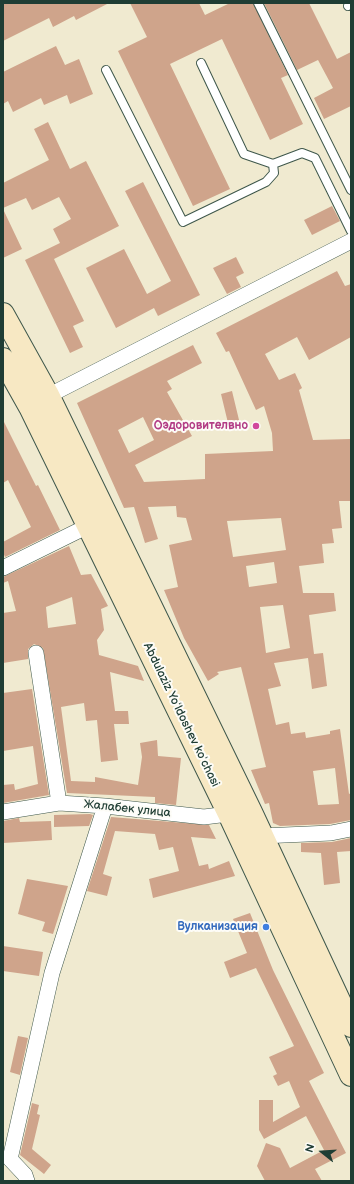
<!DOCTYPE html>
<html>
<head>
<meta charset="utf-8">
<style>
  body { margin:0 }
  #map { position:relative; width:354px; height:1184px; overflow:hidden; background:#f0ead0; font-family:"Balsamiq Sans",sans-serif }
  canvas { display:block }
  .frame { position:absolute; inset:0; border:4px solid #1f3d34; pointer-events:none }
  .north { position:absolute; left:302px; top:1132px; width:40px; height:40px; -webkit-text-stroke:3px #fdfcf7; paint-order:stroke; rotate:287deg; font-size:11px; font-weight:700; line-height:16px; text-align:center; color:#1f3d34 }
  .north::after { content:''; display:block; margin:auto; width:14px; height:18px; background:#1f3d34; clip-path:polygon(50% 0,100% 100%,50% 72%,0 100%) }
</style>
</head>
<body>
<div id="map">
<canvas width="354" height="1184"></canvas>
<div class="frame"></div>
<div class="north">N</div>
</div>
<script>
const ctx = document.querySelector('canvas').getContext('2d');
ctx.lineJoin = 'round';
function paint(path, color) {
  ctx.fillStyle = color;
  ctx.fill(path, 'evenodd');
}
function trace(path, color, width, dash) {
  ctx.strokeStyle = color;
  ctx.lineWidth = width;
  ctx.lineCap = dash ? 'butt' : 'round';
  ctx.setLineDash(dash || []);
  ctx.stroke(path);
}
function drawText(font, color, halo, rows, align = 'center') {
  ctx.font = font + ' "Balsamiq Sans",sans-serif';
  ctx.lineWidth = 4;
  ctx.setLineDash([]);
  ctx.textBaseline = 'middle';
  ctx.strokeStyle = halo;
  ctx.fillStyle = color;
  for (const [text, x, y, turn = 0] of rows) {
    ctx.save();
    ctx.translate(x, y);
    ctx.rotate((+turn || 0) * Math.PI / 180);
    ctx.textAlign = isNaN(turn) ? turn : align;
    if (halo) ctx.strokeText(text, 0, 0);
    ctx.fillText(text, 0, 0);
    ctx.restore();
  }
}
paint(new Path2D(`
  M3 3H109L76 20 74 16 53 27 49 18 3 41Z
  M130 3H199L205 15 230 3H253L288 75 281 78 303 124 270 140 222 39 170 64 230 189 193 206 118 51 147 37Z
  M264 3H309L337 59 351 52V106L324 119 314 98 333 88 318 60 297 70Z
  M56 46 65 65 79 59 93 94 70 104 67 95 44 105 41 98 13 112 8 101 3 104V72Z
  M48 122 70 169 86 161 119 226 54 259 84 321 73 326 83 347 70 353 25 260 60 243 53 229 71 219 59 197 32 210 26 198 3 208V183L49 160 34 129Z
  M143 182 200 295 158 316 154 308 116 328 86 268 124 249 147 294 171 281 125 191Z
  M332 206 340 221 312 235 304 220Z
  M3 209 22 249 3 258Z
  M236 257 244 273 236 277 241 287 227 294 213 268Z
  M337 271 345 286 351 284V337L309 360 297 337 265 354 279 380 295 373 302 388 299 390 313 440 351 439V501H339L342 528 332 529 334 543 322 544 324 563 299 566 303 593H334L336 611 309 615 314 654 323 653 327 686 312 689 308 658 274 663 281 686 268 689 276 725 289 722 291 734 305 732 306 738 330 734V731L340 729 349 794 351 793V820L330 824 280 826 273 823 269 803 265 804 251 770 266 767 241 667 217 672 219 674 208 681 184 638 164 590 178 587 169 545 192 540 186 518 177 517 176 506 148 507 158 539 145 543 134 507 124 508 77 403 193 345 202 363 167 381 172 389 167 392 192 436 135 465 144 482 205 479V454L273 451 272 433 264 406 256 410 229 351 226 352 216 333ZM143 417 154 440 129 453 118 430ZM281 518 286 550 233 557 227 521ZM274 562 277 583 249 587 246 566ZM283 605 290 648 266 653 260 607ZM335 768 339 804 318 805 313 771Z
  M232 391 239 420 228 423 221 394Z
  M3 420 36 486 38 485 60 530 5 557 3 552V542L31 527 8 480 3 483Z
  M69 546 81 575 91 574 108 606 101 609 104 630 97 640 99 655 138 666 144 681 110 672 115 711H128L129 724H114L118 760 101 762 97 720 86 721 84 703 61 707 71 781 95 782V777L138 785 142 757 140 743 157 740 158 756 181 758 176 805 155 803V797L67 793 43 648 34 644 28 649V659L3 663V613L16 611 8 581 3 583V577ZM72 597 76 624 48 628 46 607Z
  M32 689 49 795 3 803V785L14 784 15 790 38 784 33 746 3 751V693Z
  M90 814 93 815 89 826 54 827V815Z
  M111 817 209 825 216 839 191 837 199 866 208 864 209 869 229 861 235 876 153 898 149 879 179 871 173 847 159 850 155 834 115 831 103 874 112 877 107 896 87 891Z
  M19 818 20 822 51 821 52 840 3 843V821Z
  M351 838V851L337 852 340 883 324 885 321 853 301 852V843L332 842Z
  M27 879 68 886 53 934 42 931 45 922 18 914Z
  M250 913 273 970 324 1073 309 1081 346 1153 315 1169 322 1181H265L257 1166 266 1143 280 1148 290 1168 324 1150 306 1116 264 1139 259 1130V1100H273V1122L300 1107 289 1081 278 1086 273 1076 277 1074 269 1057 294 1046 256 968 230 978 224 962 247 953 233 919Z
  M3 946 43 952 39 976 3 971Z
  M18 1036 28 1038 20 1075 10 1072Z
  M32 1103 39 1105 37 1114 40 1115 32 1149 51 1165 44 1174 20 1155Z`), '#cfa48b');
const service = new Path2D(`
  M258 3 351 190
  M348 6 351 4
  M201 63 244 154 273 164 302 153 315 158 351 231
  M106 70 183 222 266 182 274 173 273 164`);
const minor = new Path2D(`
  M40 400 351 241
  M3 568 88 526
  M36 653 59 803
  M3 812 59 803 105 806 204 817 236 813
  M255 838 261 836 331 833 351 829
  M27 1181 25 1175 10 1159 52 973 105 806`);
const secondary = new Path2D(`
  M3 314 48 395 251 812 351 1026
  M3 359 30 407 229 814 351 1075`);
trace(service, '#3e574b', 10);
trace(minor, '#3e574b', 16);
trace(secondary, '#3e574b', 24);
trace(service, '#fff', 8);
trace(minor, '#fff', 15);
trace(secondary, '#f7e8c3', 22);
for (const [x, y, r, color] of [
  [256,426,4,"#d1479c"],
  [266,927,4,"#3f7fe0"]
]) {
  const dot = new Path2D();
  dot.arc(x, y, r, 0, 2 * Math.PI);
  ctx.fillStyle = color;
  ctx.fill(dot);
  trace(dot, '#fdfcf7', 1.5);
}
drawText('bold 12px', '#b23c85', '#fdfcf7', [
  ["Оэдоровителвно",248,426]
], 'right');
drawText('12px', '#1f3d34', '#fdfcf7', [
  ["Abdulaziz Yoʻldoshev koʻchasi",181,715,64],
  ["Жалабек улица",127,809,6]
]);
drawText('bold 12px', '#366cbe', '#fdfcf7', [
  ["Вулканизация",258,927]
], 'right');
</script>
</body>
</html>
